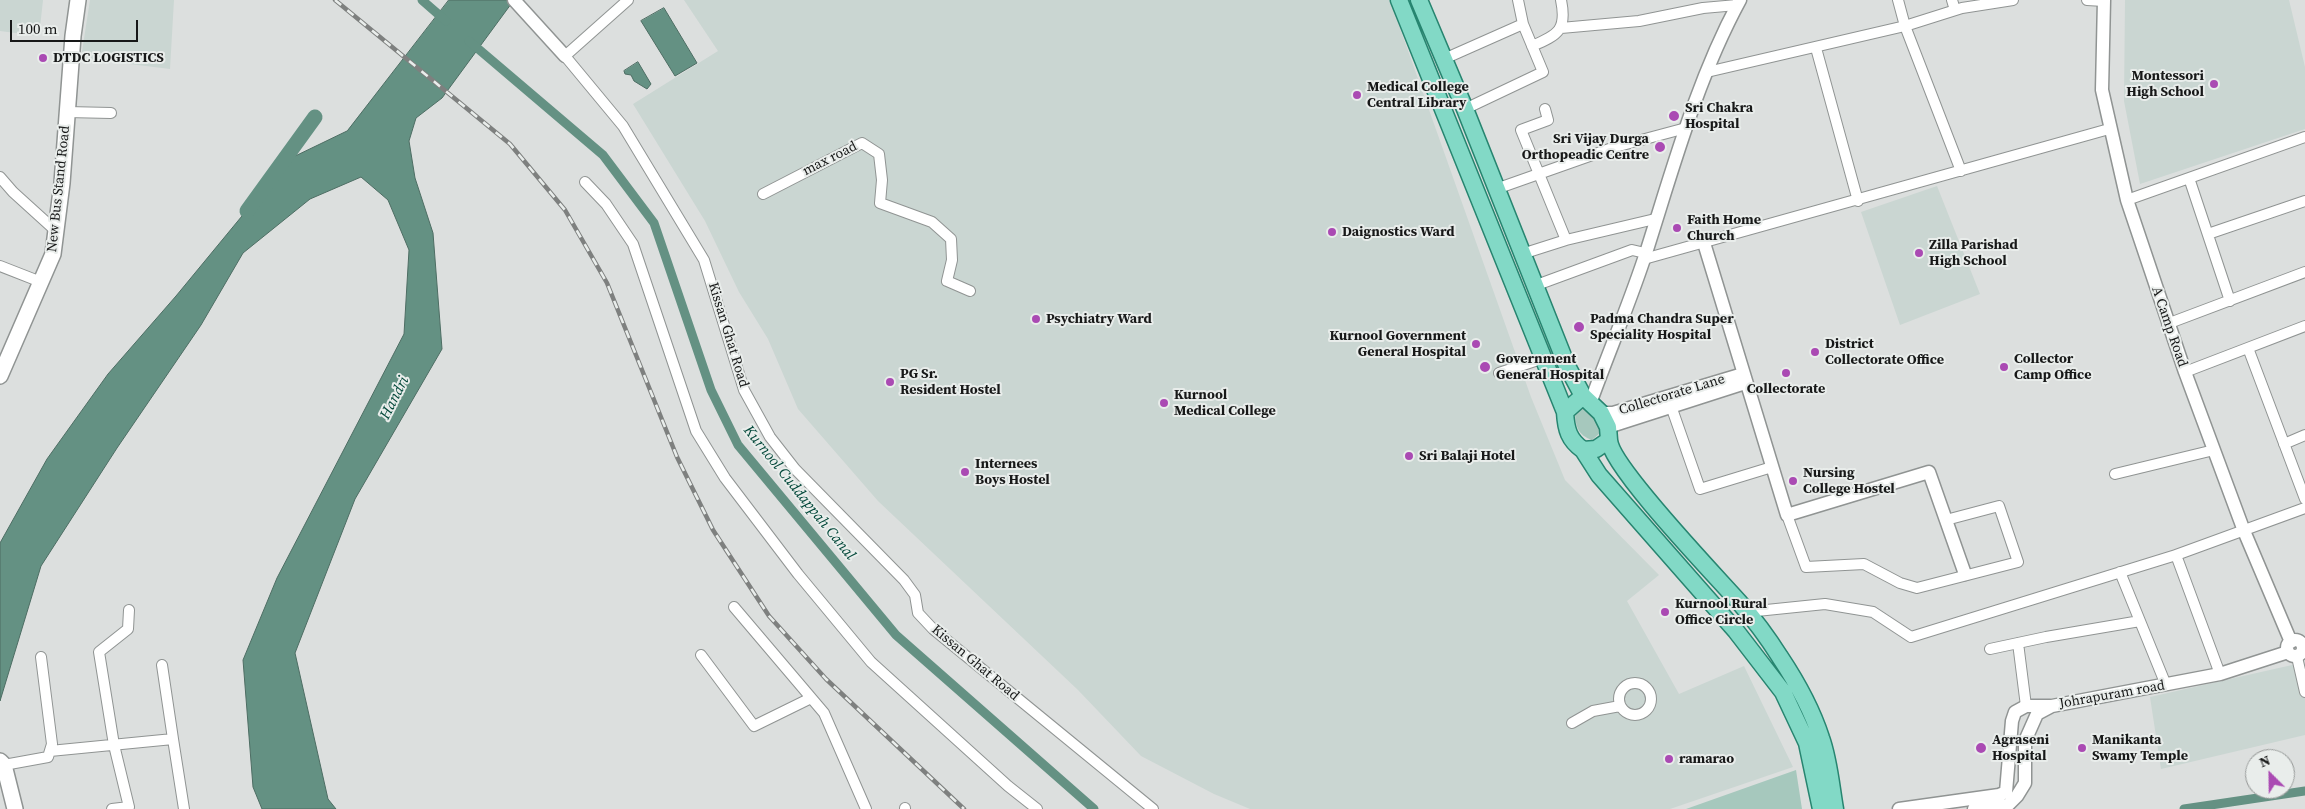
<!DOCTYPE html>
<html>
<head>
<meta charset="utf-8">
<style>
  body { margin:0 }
  #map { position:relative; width:2305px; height:809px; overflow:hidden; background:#dcdfde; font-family:"Source Serif 4",serif }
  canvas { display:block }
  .north { position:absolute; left:2245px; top:749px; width:50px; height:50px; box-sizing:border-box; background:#e9edeb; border:1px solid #959897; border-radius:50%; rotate:337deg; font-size:14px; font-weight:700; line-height:20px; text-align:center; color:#171818 }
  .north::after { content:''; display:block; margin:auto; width:18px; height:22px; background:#aa4ab3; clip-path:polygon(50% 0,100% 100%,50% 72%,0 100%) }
  .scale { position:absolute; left:10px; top:20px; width:128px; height:22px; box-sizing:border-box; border:2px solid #171818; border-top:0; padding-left:6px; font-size:15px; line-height:18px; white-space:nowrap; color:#171818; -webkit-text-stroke:4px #e9edeb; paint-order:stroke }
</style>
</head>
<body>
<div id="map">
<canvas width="2305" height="809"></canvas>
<div class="north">N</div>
<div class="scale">100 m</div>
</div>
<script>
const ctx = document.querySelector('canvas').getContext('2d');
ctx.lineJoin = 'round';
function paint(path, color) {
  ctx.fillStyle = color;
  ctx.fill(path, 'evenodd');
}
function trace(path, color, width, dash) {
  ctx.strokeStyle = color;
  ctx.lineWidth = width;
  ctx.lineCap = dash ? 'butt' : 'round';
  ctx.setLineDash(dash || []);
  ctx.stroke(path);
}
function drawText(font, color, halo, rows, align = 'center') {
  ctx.font = font + ' "Source Serif 4",serif';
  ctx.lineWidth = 4;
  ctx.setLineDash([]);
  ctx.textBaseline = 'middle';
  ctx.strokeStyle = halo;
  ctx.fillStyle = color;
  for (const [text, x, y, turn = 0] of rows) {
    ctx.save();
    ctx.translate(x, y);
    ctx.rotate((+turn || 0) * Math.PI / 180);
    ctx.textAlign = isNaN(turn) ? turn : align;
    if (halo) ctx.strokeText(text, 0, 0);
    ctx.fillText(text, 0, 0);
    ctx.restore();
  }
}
paint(new Path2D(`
  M0 0H43L39 36 0 31Z
  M90 0H174L170 69 81 58Z
  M684 0H1390L1531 397 1565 480 1659 575 1627 601 1679 694 1744 666 1793 767 1670 809H1250L1214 794 1141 756 1078 690 878 501 798 409 768 339 739 292 705 221 633 104 718 51Z
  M2125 0H2289L2305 67V129L2140 184 2124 101Z
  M1937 186 1980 294 1900 325 1861 212Z
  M2301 663 2305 680V735L2161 769 2150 697Z`), '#cad6d2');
paint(new Path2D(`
  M1584 408 1597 418 1600 433 1592 440C1578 435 1576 427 1575 414L1579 410Z
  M1796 770 1802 809H1686Z`), '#a6c8bd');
const water = new Path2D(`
  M449 0H514L442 98 416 118 409 141 415 178 433 233 442 349 355 499 295 653 328 799 336 809H262L253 787 243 660 277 578 404 334 409 250 388 200 361 177 310 199 243 253 201 325 117 448 41 566 0 701V543L47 459 108 374 176 296 289 159 347 131Z
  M664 8 697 63 675 76 641 21Z
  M638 62 651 84 647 89 634 81 631 75 625 74 624 71Z`);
paint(water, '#649183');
trace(water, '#4d6d63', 1);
trace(new Path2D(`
  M422 0 446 21
  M469 41 603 155 654 223 711 390 738 445 896 635 1094 809
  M2184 809 2305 791`), '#649183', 9);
trace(new Path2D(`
  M247 211 315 117`), '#649183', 15);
const minor = new Path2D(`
  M628 0 565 56 623 126 704 260 744 390 770 437 795 469 904 580 915 595 918 613 933 629 1153 809
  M1898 0 1905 26 1961 171
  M1952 0 1955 10
  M2087 0 2104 1
  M1561 28 1639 21 1703 8 1737 5
  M1532 46C1559 35 1567 29 1561 0
  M1816 48 1858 201
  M1444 59 1523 24 1518 0
  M1707 72 1905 26 1962 8 2013 0
  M1465 109 1543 72 1523 24
  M1545 109 1548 120 1521 130 1566 240 1655 219
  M67 112 111 113
  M0 177 13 192 56 231
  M2189 178 2230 301
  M585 182 606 204 633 244 696 431 725 478 798 574 871 662 1008 786 1037 809
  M1496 189 1615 147 1686 128
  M763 194 862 143 879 154 882 180 880 203 932 222 951 239 952 260 947 281 970 291
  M2127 200 2305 137
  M2208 234 2305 201
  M1522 254 1566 240
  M1644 259 2109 129
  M0 266 41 282
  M1534 286 1632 250 1645 253
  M2167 324 2305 272
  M2248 348 2305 499
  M2185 372 2305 326
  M1499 373 1544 358
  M1671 406 1700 489 1772 467
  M2284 444 2305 435
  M2115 474 2214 450
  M1787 515 1806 567 1864 564 1900 583 1917 588 2018 562 1999 506 1946 520
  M2176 555 2220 674
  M2120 572 2166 685
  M734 607 824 713 866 809
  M1747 612 1825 604 1873 612 1911 637 2176 555 2305 508
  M2018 643 2026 706
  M1990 649 2046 637 2140 621
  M701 655 754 726 811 698
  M2297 657 2305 692
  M1619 699a16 16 0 1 1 32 0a16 16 0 1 1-32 0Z
  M1572 723 1593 711 1620 706
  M173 739 184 809
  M50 751 173 739 162 665
  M4 765 48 757 52 744 41 657
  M905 808V809
  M112 809 129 807 114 745 99 652 128 629 129 610`);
const tertiary = new Path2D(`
  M514 0 565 56
  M2104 0 2102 90 2127 200 2185 372 2244 531 2291 642
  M1704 243 1787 515 1929 472 1965 574
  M1591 401C1608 354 1628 307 1644 259 1672 172 1696 81 1740 0
  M1601 413H1613L1743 374
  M1608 427 1745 383
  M2287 648a8 8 0 1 1 16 0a8 8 0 1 1-16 0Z
  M1899 809 1999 795 2006 792 2012 721 2015 712 2026 706H2050
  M1974 809 2008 805 2017 796 2025 783V741L2037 714 2052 706 2220 674 2288 652`);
const secondary = new Path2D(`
  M0 376 53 254 62 183 73 36 78 0
  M0 761 4 765 15 809`);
const primary = new Path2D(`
  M1399 0 1565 412
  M1419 0 1465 109 1567 366 1583 396 1601 413 1608 427 1609 440 1596 449 1583 450C1569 440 1566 430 1565 412L1583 396
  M1609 440C1611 467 1716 576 1739 602 1754 619 1768 638 1780 657 1796 681 1812 710 1821 738 1829 760 1831 786 1835 809
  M1583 450 1599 475 1736 631 1783 692 1807 743 1821 809`);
trace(minor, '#909493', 12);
trace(tertiary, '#909493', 15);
trace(secondary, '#909493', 18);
trace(primary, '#278570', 19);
trace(minor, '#fff', 10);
trace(tertiary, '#fff', 12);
trace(secondary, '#fff', 15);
trace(primary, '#82d9c6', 16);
const rail = new Path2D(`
  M335 0 510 144 565 210 607 283 677 457 713 530 769 616 826 679 964 809`);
trace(rail, '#7e807f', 4.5);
trace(rail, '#e9edeb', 2.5, [8]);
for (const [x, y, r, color] of [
  [43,58,5,"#aa4ab3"],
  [2214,84,5,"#aa4ab3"],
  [1357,95,5,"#aa4ab3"],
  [1674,116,6,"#aa4ab3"],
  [1660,147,6,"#aa4ab3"],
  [1677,228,5,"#aa4ab3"],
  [1332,232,5,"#aa4ab3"],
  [1919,253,5,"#aa4ab3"],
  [1036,319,5,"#aa4ab3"],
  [1579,327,6,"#aa4ab3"],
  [1476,344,5,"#aa4ab3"],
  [1815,352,5,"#aa4ab3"],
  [1485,367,6,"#aa4ab3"],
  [2004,367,5,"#aa4ab3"],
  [1786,373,5,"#aa4ab3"],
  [890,382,5,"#aa4ab3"],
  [1164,403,5,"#aa4ab3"],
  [1409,456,5,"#aa4ab3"],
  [965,472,5,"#aa4ab3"],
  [1793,481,5,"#aa4ab3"],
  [1665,612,5,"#aa4ab3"],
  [1981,748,6,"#aa4ab3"],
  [2082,748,5,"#aa4ab3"],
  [1669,759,5,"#aa4ab3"]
]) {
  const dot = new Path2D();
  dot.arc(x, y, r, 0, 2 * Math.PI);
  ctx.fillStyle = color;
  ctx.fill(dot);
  trace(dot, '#e9edeb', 2);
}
drawText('bold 14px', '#171818', '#e9edeb', [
  ["DTDC LOGISTICS",53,58],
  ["Montessori",2204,76,"right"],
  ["High School",2204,92,"right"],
  ["Medical College",1367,87],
  ["Central Library",1367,103],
  ["Sri Chakra",1685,108],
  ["Hospital",1685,124],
  ["Sri Vijay Durga",1649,139,"right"],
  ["Orthopeadic Centre",1649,155,"right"],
  ["Faith Home",1687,220],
  ["Church",1687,236],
  ["Daignostics Ward",1342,232],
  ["Zilla Parishad",1929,245],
  ["High School",1929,261],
  ["Psychiatry Ward",1046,319],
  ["Padma Chandra Super",1590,319],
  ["Speciality Hospital",1590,335],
  ["Kurnool Government",1466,336,"right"],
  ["General Hospital",1466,352,"right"],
  ["District",1825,344],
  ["Collectorate Office",1825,360],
  ["Government",1496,359],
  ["General Hospital",1496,375],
  ["Collector",2014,359],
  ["Camp Office",2014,375],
  ["PG Sr.",900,374],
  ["Resident Hostel",900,390],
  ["Collectorate",1786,389,"center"],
  ["Kurnool",1174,395],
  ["Medical College",1174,411],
  ["Sri Balaji Hotel",1419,456],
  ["Internees",975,464],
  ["Boys Hostel",975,480],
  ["Nursing",1803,473],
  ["College Hostel",1803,489],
  ["Kurnool Rural",1675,604],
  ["Office Circle",1675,620],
  ["Agraseni",1992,740],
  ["Hospital",1992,756],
  ["Manikanta",2092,740],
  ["Swamy Temple",2092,756],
  ["ramarao",1679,759]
], 'left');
drawText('14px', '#171818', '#e9edeb', [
  ["max road",830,159,-27],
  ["New Bus Stand Road",59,189,-84],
  ["A Camp Road",2169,327,71],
  ["Kissan Ghat Road",728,335,73],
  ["Collectorate Lane",1672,395,-17],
  ["Kissan Ghat Road",975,663,40],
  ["Johrapuram road",2112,695,-10]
]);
drawText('italic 15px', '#03483a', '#e9edeb', [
  ["Handri",395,398,-63],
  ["Kurnool Cuddappah Canal",799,493,51]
]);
</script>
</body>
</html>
